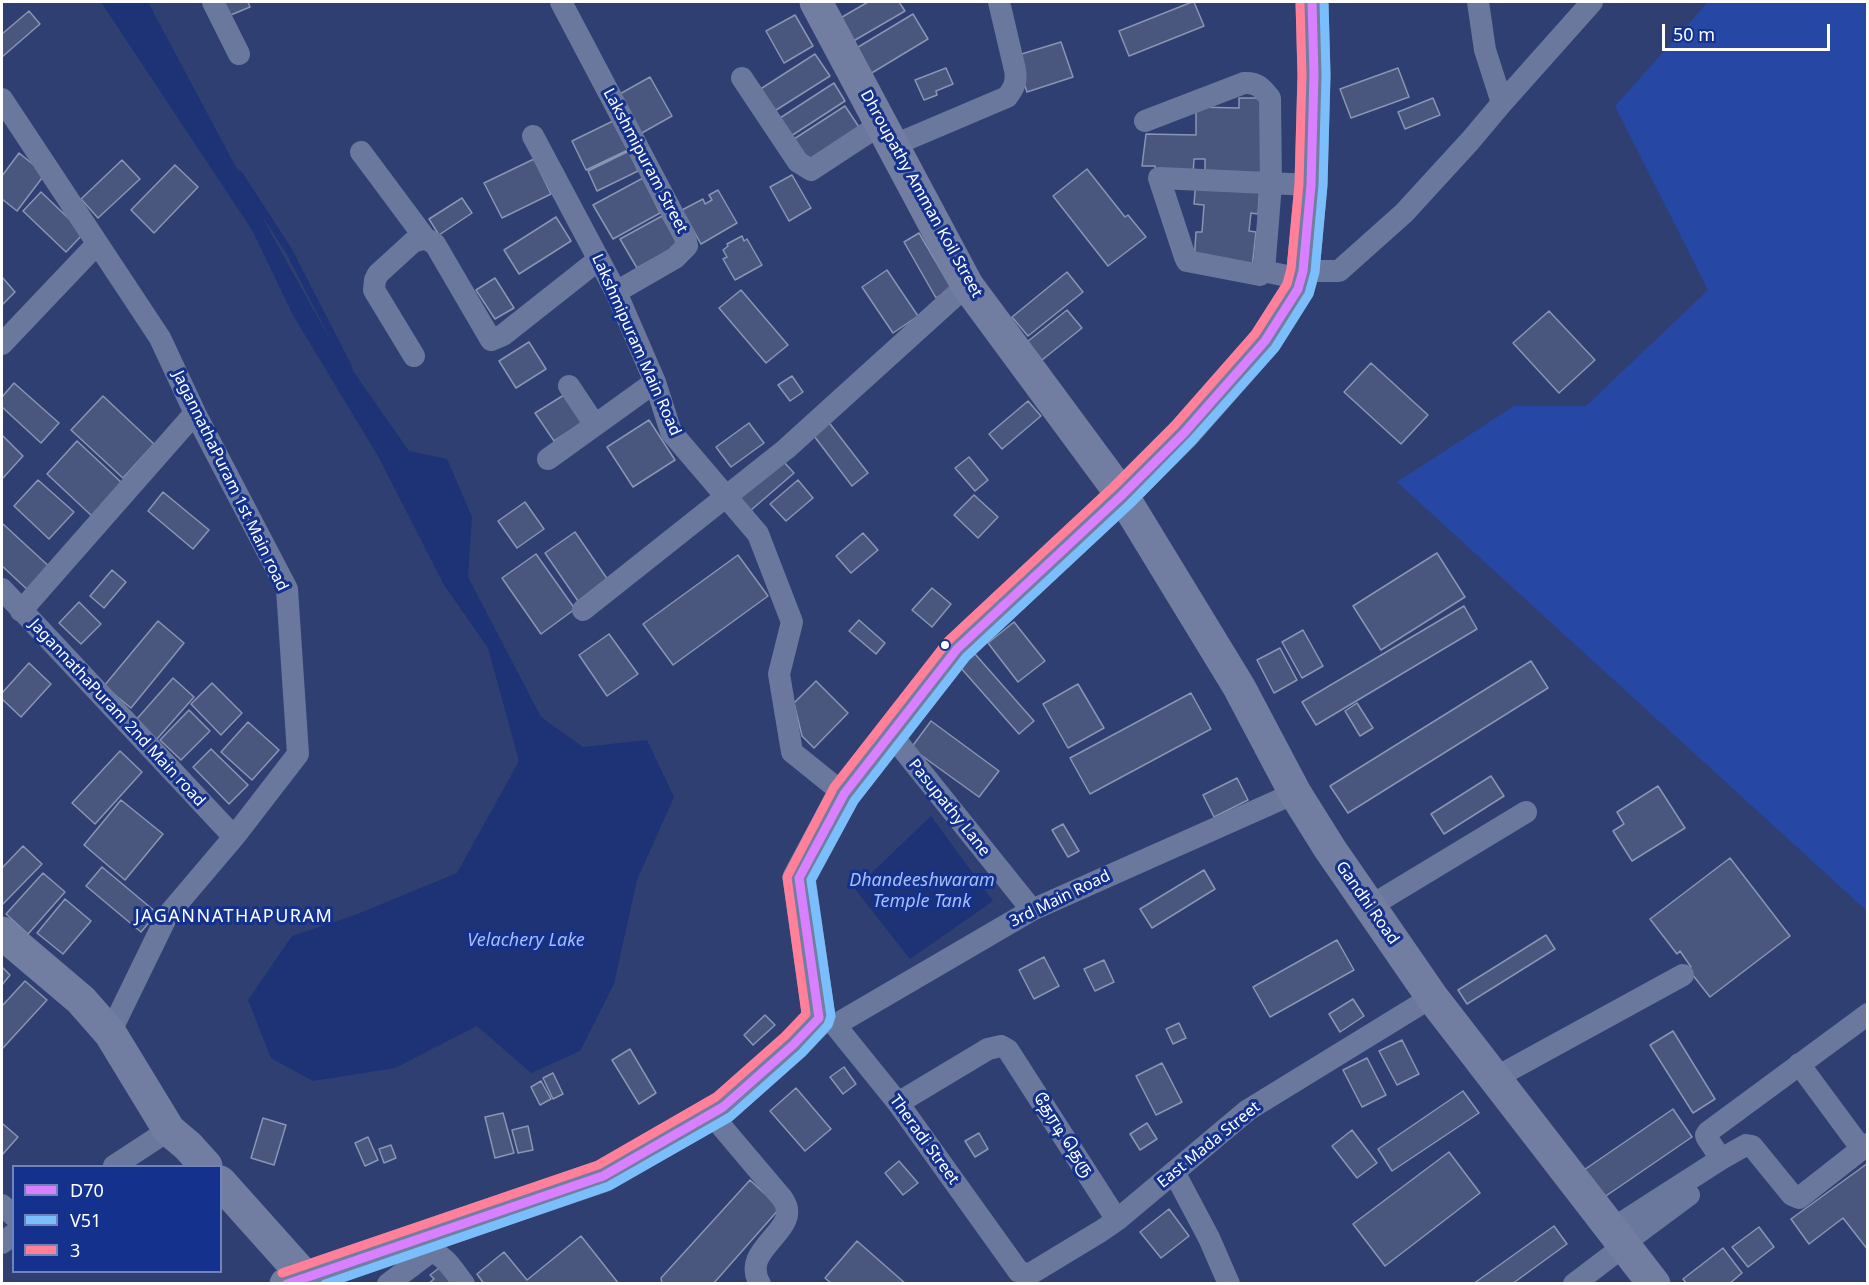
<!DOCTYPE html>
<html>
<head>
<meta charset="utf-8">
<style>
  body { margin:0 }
  #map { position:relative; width:1869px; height:1285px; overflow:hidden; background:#2f3f71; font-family:"Noto Sans",sans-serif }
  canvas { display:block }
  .frame { position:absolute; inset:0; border:3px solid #fff; pointer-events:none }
  .legend { position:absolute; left:12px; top:1165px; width:210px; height:108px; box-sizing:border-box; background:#13318d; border:2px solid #7183bb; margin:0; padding:8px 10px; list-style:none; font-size:18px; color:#fff }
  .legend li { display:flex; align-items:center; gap:12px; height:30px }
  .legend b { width:30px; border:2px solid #7183bb }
  .scale { position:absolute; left:1662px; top:24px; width:168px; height:27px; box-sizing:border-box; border:3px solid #fff; border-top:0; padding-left:8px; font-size:18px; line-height:21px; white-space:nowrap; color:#fff; -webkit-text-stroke:4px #13318d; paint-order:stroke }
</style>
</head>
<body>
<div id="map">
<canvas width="1869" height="1285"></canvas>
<div class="frame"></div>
<ul class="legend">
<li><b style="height:8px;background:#d880ff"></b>D70</li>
<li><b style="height:8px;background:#7abffc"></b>V51</li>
<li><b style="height:8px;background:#ff8098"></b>3</li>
</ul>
<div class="scale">50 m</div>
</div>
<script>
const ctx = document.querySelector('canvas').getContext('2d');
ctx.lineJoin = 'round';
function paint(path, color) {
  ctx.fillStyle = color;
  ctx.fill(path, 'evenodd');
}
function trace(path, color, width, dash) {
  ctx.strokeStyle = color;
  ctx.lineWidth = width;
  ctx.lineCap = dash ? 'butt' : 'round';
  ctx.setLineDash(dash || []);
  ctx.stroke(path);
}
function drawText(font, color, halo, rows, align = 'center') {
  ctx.font = font + ' "Noto Sans","Noto Sans Tamil",sans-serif';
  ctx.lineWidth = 6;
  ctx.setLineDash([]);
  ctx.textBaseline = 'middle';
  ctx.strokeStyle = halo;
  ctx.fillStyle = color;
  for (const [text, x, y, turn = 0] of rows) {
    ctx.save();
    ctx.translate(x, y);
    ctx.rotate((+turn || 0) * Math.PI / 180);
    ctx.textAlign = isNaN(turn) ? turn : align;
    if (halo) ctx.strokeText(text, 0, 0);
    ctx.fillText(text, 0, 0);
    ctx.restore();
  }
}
paint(new Path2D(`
  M1708 2H1867V911L1397 482 1514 406H1586L1708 290 1615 106Z`), '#2647a4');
paint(new Path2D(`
  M101 2H148L273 237 327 334 409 451 447 459 472 517 468 577 541 717 583 747 647 740 674 797 637 880 614 984 580 1051 531 1073 477 1026 395 1068 313 1081 271 1058 248 1000 292 936 355 915 457 873 519 761 488 648 444 585 378 456 294 317 252 230Z
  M931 816 993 901 910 959 855 889Z`), '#1d3376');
trace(new Path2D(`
  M239 174 289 251 349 368`), '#1d3376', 7);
const building = new Path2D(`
  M220 2H248L250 7 226 17Z
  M868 2H899L905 11 850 43 837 20Z
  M1192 2H1194L1204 26 1129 56 1119 31Z
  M29 11 40 24 2 57V34Z
  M913 14 928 39 870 74 855 49Z
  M795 15 813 46 784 63 766 31Z
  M1061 42 1073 77 1027 92 1015 56Z
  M815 54 830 76 773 112 759 90Z
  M946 68 953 84 936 91 937 95 924 100 915 80Z
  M1398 68 1409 97 1351 118 1340 89Z
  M650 77 672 116 640 134 618 95Z
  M834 83 845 101 791 136 780 118Z
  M1239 98H1265L1263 177 1205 175V159H1194L1193 175 1155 174V166H1142L1146 134 1196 135V107L1239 108Z
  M1433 98 1440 115 1405 129 1398 112Z
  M845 106 861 130 810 163 794 139Z
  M615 120 630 149 586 170 572 141Z
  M629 151 638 171 597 191 588 171Z
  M19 153 45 174 17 211 2 199V176Z
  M534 159 551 194 502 218 484 183Z
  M122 160 140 179 98 218 81 199Z
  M175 165 198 187 154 233 131 210Z
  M1087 169 1125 217 1128 215 1146 237 1108 266 1053 196Z
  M792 175 811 208 789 221 770 187Z
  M643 178 660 213 613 239 593 205Z
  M1196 180 1260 187 1258 214 1251 213 1249 231 1256 232 1252 268 1194 262 1196 232H1202L1204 205 1194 204Z
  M718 190 737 223 701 244 682 210 703 199 705 204 712 200 709 195Z
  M41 192 84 233 66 252 23 211Z
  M462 198 472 213 439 235 429 219Z
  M662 216 679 245 637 268 620 239Z
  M556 217 571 241 519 274 504 250Z
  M919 233 952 289 936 298 904 242Z
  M742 236 744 241 747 239 762 265 735 280 723 259 727 257 723 250 728 246 727 244Z
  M887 270 918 316 893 333 862 287Z
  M1067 272 1083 292 1028 336 1012 317Z
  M2 277 15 292 2 305Z
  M495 278 514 308 495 319 476 290Z
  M741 290 788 345 766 363 719 308Z
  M1067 310 1082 328 1042 360 1027 342Z
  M1549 311 1595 360 1559 393 1513 343Z
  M529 342 546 369 516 388 499 361Z
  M1371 363 1428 415 1401 444 1344 392Z
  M792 376 803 392 790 401 778 385Z
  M14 383 59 423 41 443 2 407V397Z
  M564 395 582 423 554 441 535 413Z
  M103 396 154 444 123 478 71 430Z
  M1028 401 1041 416 1002 449 989 434Z
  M649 420 675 460 633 487 607 447Z
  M827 420 868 473 852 486 811 432Z
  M749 423 764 443 731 467 716 447Z
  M2 435 23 456 2 479Z
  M77 441 123 484 93 517 47 474Z
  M969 457 988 480 975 491 955 468Z
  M783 461 794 473 750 511 739 498Z
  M38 480 74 512 49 539 14 506Z
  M798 480 813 498 786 521 770 504Z
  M163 492 209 530 193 549 148 511Z
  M974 495 998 517 978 538 954 515Z
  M525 502 544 529 517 548 498 521Z
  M3 524 53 570 31 593 2 566V525Z
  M575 532 608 580 578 601 545 553Z
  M863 533 878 550 851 573 836 556Z
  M1437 553 1465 597 1381 650 1353 606Z
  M536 554 575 609 541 634 502 578Z
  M738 555 768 596 673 665 643 624Z
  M112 570 126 582 104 608 90 596Z
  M932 588 951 604 932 627 912 610Z
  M79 602 101 624 81 644 59 623Z
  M1464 606 1477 629 1316 725 1302 702Z
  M859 620 885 643 876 654 849 631Z
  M158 621 184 643 131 708 104 686Z
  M1014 622 1045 661 1018 682 988 643Z
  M1303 630 1323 666 1302 678 1282 642Z
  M609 634 638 674 607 696 579 655Z
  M1280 648 1297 680 1274 693 1257 660Z
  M975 654 1034 721 1019 734 960 667Z
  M1531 661 1548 688 1348 813 1330 786Z
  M29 663 51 684 21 717 2 699V693Z
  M173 678 194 697 156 740 135 721Z
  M816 681 848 713 814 748 802 736 794 703Z
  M212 683 242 713 221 735 191 704Z
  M1078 684 1104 728 1068 748 1043 704Z
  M1191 693 1211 729 1090 794 1070 758Z
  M1357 703 1373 728 1360 736 1345 711Z
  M189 710 210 731 181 760 160 740Z
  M931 721 999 771 979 797 911 748Z
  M248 722 279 750 252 780 221 752Z
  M211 749 248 785 229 804 193 767Z
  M120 751 142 772 95 824 72 803Z
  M1491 776 1504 796 1444 834 1431 814Z
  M1237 778 1248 800 1214 817 1203 795Z
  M1658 786 1685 828 1632 861 1613 831 1624 824 1617 812Z
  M121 800 163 834 125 880 84 845Z
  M1063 824 1079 851 1068 857 1052 830Z
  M23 846 42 864 2 905V868Z
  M1730 858 1790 936 1710 997 1688 969 1691 967 1680 951 1677 954 1650 919Z
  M102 867 157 913 141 932 86 886Z
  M1204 870 1215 889 1152 928 1140 909Z
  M43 873 65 892 28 934 6 914Z
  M65 899 91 921 63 954 37 933Z
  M1546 935 1555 949 1467 1004 1458 990Z
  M1337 940 1354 970 1270 1017 1253 987Z
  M1044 957 1059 986 1034 999 1019 970Z
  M1104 960 1114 982 1095 991 1084 969Z
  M2 967 10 975 2 985Z
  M25 981 47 1000 2 1049V1006Z
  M1353 999 1364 1016 1340 1032 1329 1014Z
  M765 1015 775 1025 753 1045 744 1035Z
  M1179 1023 1186 1038 1173 1044 1166 1029Z
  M1673 1031 1715 1099 1693 1113 1650 1045Z
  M1402 1040 1419 1074 1397 1085 1379 1051Z
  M630 1049 656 1093 639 1104 612 1060Z
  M1367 1058 1386 1095 1362 1107 1343 1070Z
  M1162 1063 1182 1102 1156 1115 1136 1076Z
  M844 1067 856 1084 843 1094 830 1077Z
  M553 1073 563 1094 553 1099 543 1078Z
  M541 1081 551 1099 540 1105 531 1087Z
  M796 1088 831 1129 805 1151 770 1111Z
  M1463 1091 1479 1113 1392 1171 1378 1149Z
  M1673 1109 1692 1137 1600 1200 1581 1172Z
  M503 1113 514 1153 495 1158 485 1117Z
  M263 1118 286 1125 274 1165 251 1158Z
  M1147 1123 1157 1139 1140 1150 1130 1134Z
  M3 1124 18 1137 2 1155V1126Z
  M528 1126 533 1150 518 1153 512 1130Z
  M1352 1130 1377 1163 1357 1178 1332 1146Z
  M979 1133 988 1149 975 1157 965 1141Z
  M368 1137 378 1160 365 1166 355 1143Z
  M391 1145 396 1158 384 1163 379 1149Z
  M1449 1152 1480 1193 1385 1266 1353 1224Z
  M899 1161 918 1183 903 1195 885 1173Z
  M1868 1163V1250L1843 1218 1809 1244 1791 1219Z
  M750 1180 780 1208 713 1284H662L661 1278Z
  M1169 1209 1189 1236 1161 1258 1140 1232Z
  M1554 1226 1567 1244 1512 1284H1473Z
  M1759 1227 1774 1247 1748 1267 1732 1247Z
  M581 1236 619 1284H484L477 1274 504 1252 527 1280Z
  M857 1241 906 1284H832L825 1278Z
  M1723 1248 1742 1273 1729 1284H1687L1683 1279Z
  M443 1265 458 1284H428L434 1279 430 1275Z`);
paint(building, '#49577f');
trace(building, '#8a94b3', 1.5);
trace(new Path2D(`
  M213 2 239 54
  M561 2 685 237 687 246 675 258 616 292
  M742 78 798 162 811 170 881 124
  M2 99 160 338 195 413 287 589 298 754 234 837 167 916 110 1033
  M1502 103 1592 2
  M1145 121 1244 83C1257 82 1262 88 1270 98L1271 184 1264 271
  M533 136 616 292 655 382 671 432 758 534 792 622 779 674 792 752 844 794
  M894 145 1007 97C1014 88 1017 82 1015 70L999 2
  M361 152 425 238
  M1303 271H1339L1404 213 1470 141 1502 103 1485 50 1478 2
  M1300 279 1264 271 1260 275 1187 261 1185 257 1159 178 1311 185
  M2 344 97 244
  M414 356 374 290 375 280 378 274 413 242 425 238 435 244 491 340 503 335 598 260
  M569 386 595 425
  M548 459 655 382
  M2 589 234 837
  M583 610 786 449 967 285
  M21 611 195 413
  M890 733 1032 910
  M1369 907 1526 812
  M819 1018 835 1025 898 1103 1019 1272 1030 1274 1101 1231 1117 1220 1248 1110 1432 997
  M835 1025 1032 910 1295 793
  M1799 1064 1861 1148
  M1495 1078 1683 975
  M898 1103 988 1049 1001 1046 1008 1050 1117 1220
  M711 1114 782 1198C806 1230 738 1247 760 1284
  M1721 1159 1707 1138 1706 1135 1708 1132 1868 1014
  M114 1166 169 1130
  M1174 1172 1209 1238 1229 1284
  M2 1205 14 1216
  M1612 1229 1721 1159 1746 1145 1752 1146 1792 1195 1799 1198 1868 1144
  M2 1243 14 1234
  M1623 1244 1689 1195
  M388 1284 429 1253C443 1251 455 1273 464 1284
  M1574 1284 1624 1246`), '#6b789d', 22);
trace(new Path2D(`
  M816 2 967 285 1122 495 1239 687 1295 793 1330 849 1432 997 1654 1284
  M2 933 81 1000 110 1033 169 1130 188 1146 206 1166
  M220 1182 305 1277
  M286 1284 603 1176 723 1107 793 1045 819 1018 799 878 844 794 957 649 1122 495 1184 433 1265 341 1298 289 1303 271 1311 185 1314 75 1312 2`), '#717da1', 33);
trace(new Path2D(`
  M287 1284 603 1176 723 1107 793 1045 819 1018 799 878 844 794 957 649 1122 495 1184 433 1265 341 1298 289 1303 271 1311 185 1314 75 1312 2`), '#d880ff', 9);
trace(new Path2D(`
  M325 1284 609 1186 730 1117 802 1053 828 1025 831 1016 811 880 854 801 966 657 1130 504 1192 441 1275 348 1309 294 1315 272 1323 185 1326 75 1324 2`), '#7abffc', 9);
trace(new Path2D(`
  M282 1273 598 1165 716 1097 785 1036 806 1014 787 877 834 787 948 641 1114 486 1175 425 1255 334 1287 284 1291 269 1299 184 1302 75 1300 2`), '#ff8098', 9);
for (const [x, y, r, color] of [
  [945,645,5,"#fff"]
]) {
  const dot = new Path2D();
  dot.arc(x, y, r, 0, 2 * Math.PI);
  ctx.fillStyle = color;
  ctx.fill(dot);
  trace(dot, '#13318d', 2);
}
drawText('16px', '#fff', '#13318d', [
  ["Lakshmipuram Street",645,161,62],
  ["Dhroupathy Amman Koil Street",921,194,61],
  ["Lakshmipuram Main Road",636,345,66],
  ["JagannathaPuram 1st Main road",230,481,64],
  ["JagannathaPuram 2nd Main road",117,713,47],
  ["Pasupathy Lane",949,808,51],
  ["3rd Main Road",1060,899,-26],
  ["Gandhi Road",1367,903,55],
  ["தேரடி தெரு",1063,1135,57],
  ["Theradi Street",924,1140,54],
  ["East Mada Street",1209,1145,-39]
]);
drawText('italic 18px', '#a7bdf8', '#13318d', [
  ["Dhandeeshwaram",922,881],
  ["Temple Tank",922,902],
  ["Velachery Lake",526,941]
]);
ctx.letterSpacing = '1.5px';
drawText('18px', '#fff', '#13318d', [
  ["JAGANNATHAPURAM",234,917]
]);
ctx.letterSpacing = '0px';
</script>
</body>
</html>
